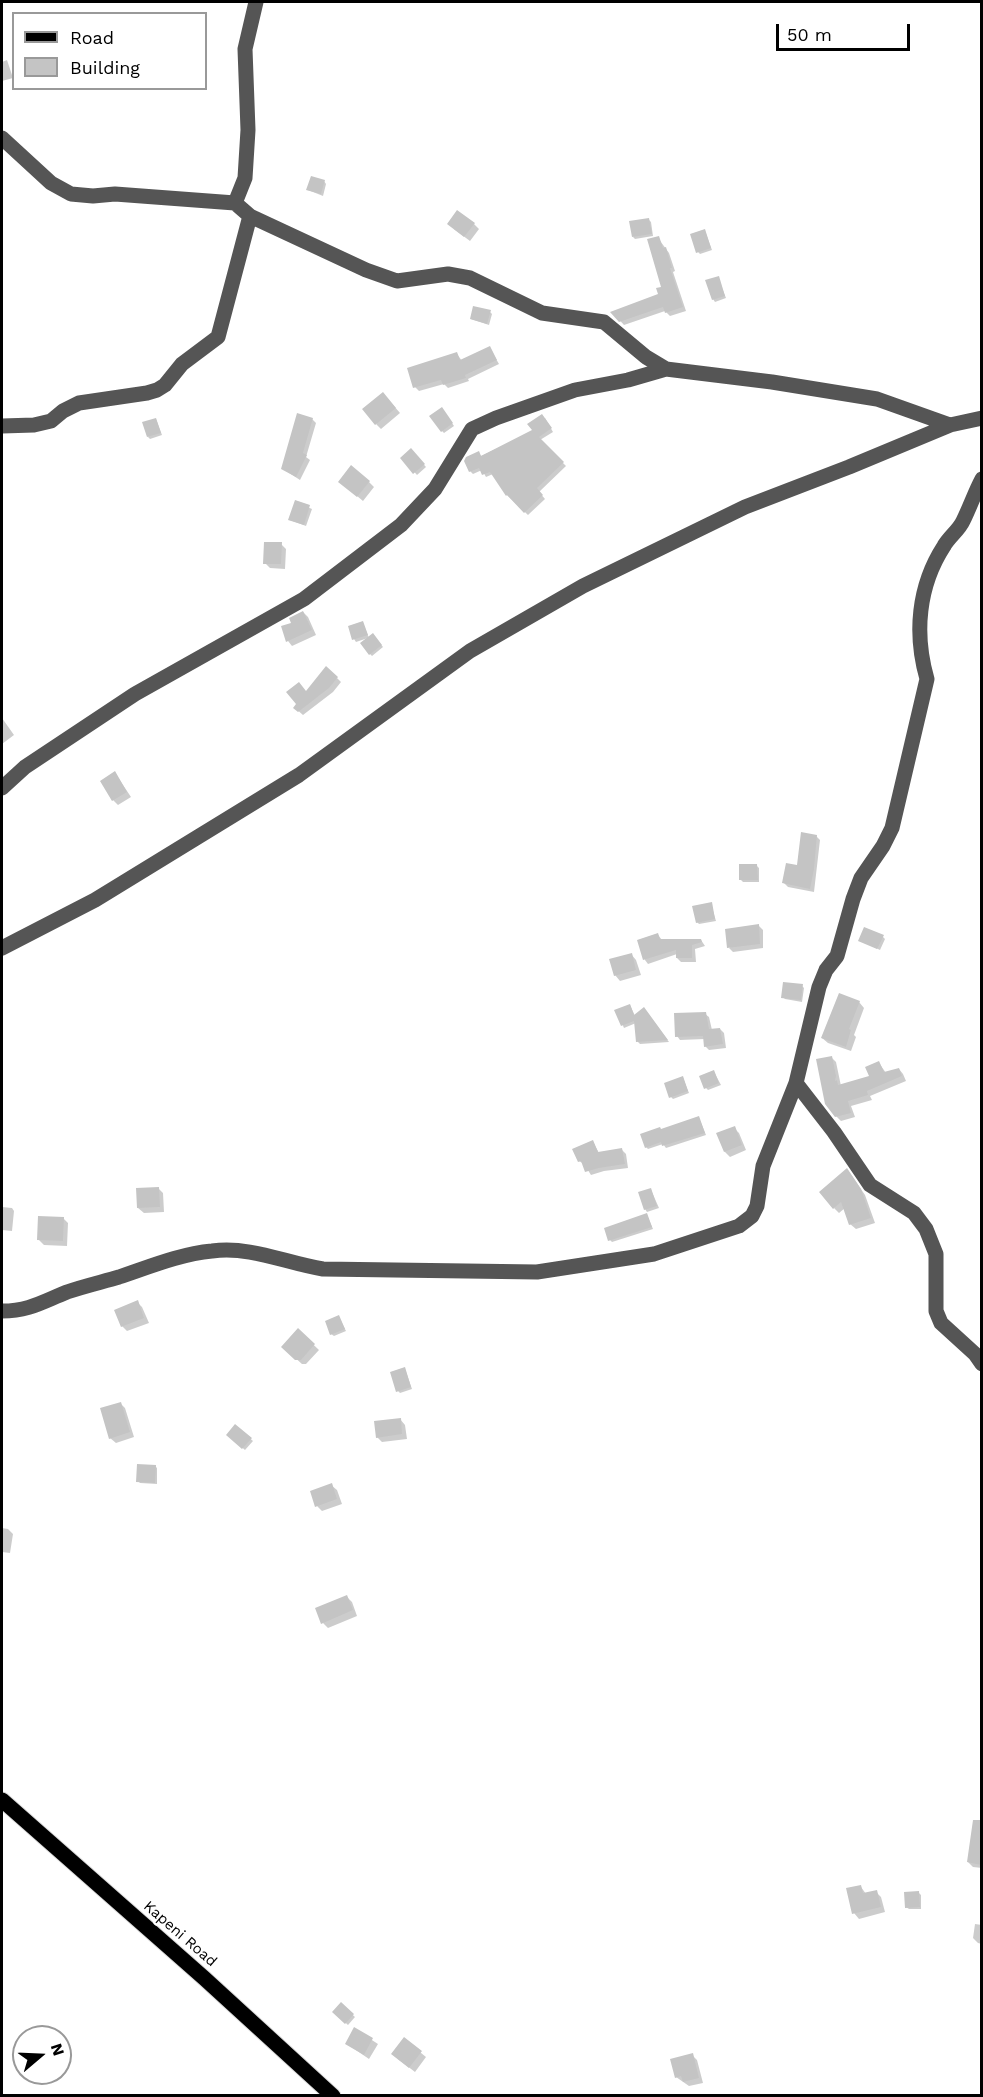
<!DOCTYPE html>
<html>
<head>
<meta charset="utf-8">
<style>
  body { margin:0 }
  #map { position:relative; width:983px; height:2097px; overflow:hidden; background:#fff; font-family:"Work Sans",sans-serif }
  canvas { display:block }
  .frame { position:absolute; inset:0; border:3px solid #000; pointer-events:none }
  .legend { position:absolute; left:12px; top:12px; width:195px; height:78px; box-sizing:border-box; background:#fff; border:2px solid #999; margin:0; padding:8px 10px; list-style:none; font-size:18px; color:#000 }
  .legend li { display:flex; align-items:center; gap:12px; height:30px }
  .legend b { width:30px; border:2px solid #999 }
  .north { position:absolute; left:12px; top:2025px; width:60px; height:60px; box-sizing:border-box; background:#fff; border:2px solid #999; border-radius:50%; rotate:71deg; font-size:16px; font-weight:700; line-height:24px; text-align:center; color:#000 }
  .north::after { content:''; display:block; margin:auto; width:21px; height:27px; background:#000; clip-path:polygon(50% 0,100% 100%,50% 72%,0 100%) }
  .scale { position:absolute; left:776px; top:24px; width:134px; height:27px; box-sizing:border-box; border:3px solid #000; border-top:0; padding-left:8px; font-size:18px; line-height:21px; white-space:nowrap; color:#000; -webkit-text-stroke:4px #fff; paint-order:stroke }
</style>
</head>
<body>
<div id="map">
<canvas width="983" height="2097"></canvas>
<div class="frame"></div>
<ul class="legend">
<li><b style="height:8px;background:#000"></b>Road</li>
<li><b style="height:16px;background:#c4c4c4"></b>Building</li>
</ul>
<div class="north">N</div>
<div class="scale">50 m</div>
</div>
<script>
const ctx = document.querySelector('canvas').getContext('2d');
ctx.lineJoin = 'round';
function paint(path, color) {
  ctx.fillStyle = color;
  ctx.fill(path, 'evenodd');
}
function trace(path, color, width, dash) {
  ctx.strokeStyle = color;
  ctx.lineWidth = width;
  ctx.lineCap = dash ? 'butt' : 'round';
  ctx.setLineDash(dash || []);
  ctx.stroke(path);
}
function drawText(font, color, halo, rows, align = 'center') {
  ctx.font = font + ' "Work Sans",sans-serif';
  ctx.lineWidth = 4.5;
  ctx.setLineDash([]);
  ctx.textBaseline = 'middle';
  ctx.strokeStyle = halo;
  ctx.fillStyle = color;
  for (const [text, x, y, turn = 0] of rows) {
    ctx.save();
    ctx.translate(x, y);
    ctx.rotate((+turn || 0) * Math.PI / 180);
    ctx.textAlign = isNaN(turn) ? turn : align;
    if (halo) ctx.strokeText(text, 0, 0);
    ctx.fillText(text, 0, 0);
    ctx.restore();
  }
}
paint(new Path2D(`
  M7 60 13 78 2 81V62Z
  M324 181 326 184 323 196 308 190Z
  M649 220 651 222 653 236 635 239 633 237Z
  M474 224 479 229 470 241 454 229Z
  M705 231 712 250 700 254 698 252Z
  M658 238 669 253 675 271 673 272 686 311 670 316 665 311 624 325 613 313 660 295 663 288Z
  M718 278 726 298 715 302 713 299Z
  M490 312 492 314 489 325 471 319Z
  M489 347 499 364 468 379 469 381 448 388 444 384 419 391 415 387 457 354 462 361Z
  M388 399 400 413 381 429 376 424Z
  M444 411 454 426 444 433 442 431Z
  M545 418 553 432 540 440 566 466 539 492 545 499 528 515 507 495 493 474 486 477 482 470 473 474 470 471 479 453 481 456 534 431Z
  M156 419 162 435 150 439 148 437Z
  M312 419 316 423 306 457 310 460 300 480 283 469Z
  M411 450 426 467 417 475 402 458Z
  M369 482 374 487 363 501 345 486Z
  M296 502 312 509 306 526 290 520Z
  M281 544 286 549 285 569 270 568 265 563Z
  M303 612 308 617 316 635 292 646 288 641 293 624Z
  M363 623 369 638 375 637 383 647 372 656 370 654 368 638 356 642 354 639Z
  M337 678 341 682 333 692 303 715 295 708 307 693Z
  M2 718 14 735 2 744Z
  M115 773 131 797 118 805 113 800Z
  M816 836 820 840 814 892 788 887 784 883 798 867Z
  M756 865 759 868V882H743L741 880Z
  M711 904 716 921 699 924 697 922Z
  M759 926 763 930V948L733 952 729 948Z
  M658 935 662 940H701L705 946 695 949 696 962H681L677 958V954L648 964 645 960 639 941Z
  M883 937 885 939 880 950 859 940Z
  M631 954 636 960 641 975 620 981 615 975Z
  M802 986 804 988 802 1002 785 999 783 997Z
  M859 1002 864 1008 854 1035 856 1037 851 1051 828 1043 822 1038Z
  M630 1005 635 1016 646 1011 669 1042 640 1044 638 1042 636 1023 624 1028 616 1010Z
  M705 1014 709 1017 712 1030 720 1029 724 1033 726 1048 709 1050 705 1046V1039L680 1040 677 1036Z
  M832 1058 836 1062 841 1086 871 1077 879 1063 886 1073 899 1069 903 1074 906 1081 870 1096 872 1100 851 1106 855 1117 841 1121 836 1116Z
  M714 1072 721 1085 708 1090 706 1088Z
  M683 1078 689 1093 673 1099 671 1097Z
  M699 1118 706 1135 666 1148 663 1144 648 1149 646 1147 661 1130Z
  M734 1128 739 1133 746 1150 730 1157 725 1152 718 1134Z
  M593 1142 599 1153 622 1150 626 1154 628 1168 604 1171 591 1175 584 1164 579 1161Z
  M852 1176 865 1195 875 1223 856 1229 850 1224 845 1208 839 1213 834 1208Z
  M158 1188 163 1193 164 1212 144 1213 138 1208Z
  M651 1190 659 1208 647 1212 645 1209Z
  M2 1207 12 1208 14 1211 12 1231 2 1230Z
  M647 1215 653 1229 612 1242 610 1240Z
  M63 1218 68 1223 67 1246 44 1245 38 1239Z
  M137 1302 142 1307 149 1323 127 1331 122 1326Z
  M339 1317 346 1331 334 1336 331 1334Z
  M298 1330 319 1350 306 1364H302L283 1347Z
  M405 1369 412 1389 400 1393 398 1391Z
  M120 1403 125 1408 134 1437 116 1443 110 1438Z
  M400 1419 405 1425 407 1439 382 1442 377 1437Z
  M236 1426 253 1441 245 1450 228 1435Z
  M155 1466 157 1468V1484L140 1483 138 1481Z
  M331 1485 337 1490 342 1504 322 1511 317 1506Z
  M2 1528 8 1529 13 1534 10 1553 2 1552Z
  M346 1596 352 1602 357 1616 328 1628 323 1623Z
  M971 1844 982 1846V1868L973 1867 968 1862Z
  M861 1887 866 1894 876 1892 881 1897 885 1912 859 1919 854 1913Z
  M918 1892 921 1895V1909H909L906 1907Z
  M975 1924 982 1925V1944L978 1943 973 1938Z
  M341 2004 355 2017 348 2025 334 2012Z
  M355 2029 378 2044 369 2059 347 2044Z
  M404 2039 426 2057 415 2072 398 2059Z
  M692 2055 697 2060 703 2083 689 2086 676 2077Z`), '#0003');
paint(new Path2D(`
  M311 176 325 180 321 194 306 190Z
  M457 210 475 223 464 237 447 224Z
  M649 218 652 234 632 237 629 221Z
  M705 229 711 248 696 253 690 234Z
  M659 236 663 248 666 247 672 268H670L683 307 665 313 663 307 619 322 610 312 658 294 656 288 661 287 647 239Z
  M719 276 725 296 712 300 705 280Z
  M473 306 491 310 487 324 470 319Z
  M490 346 497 360 465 375 466 378 443 385 441 380 413 388 407 368 457 352 460 360Z
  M383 392 396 408 375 425 362 409Z
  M442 407 453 423 441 432 429 416Z
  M297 413 313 418 303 453 307 455 296 477 281 469Z
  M542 414 552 428 539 437 564 462 537 488 543 495 524 513 507 495 506 496 490 472 482 475 479 468 469 472 464 461 466 457 479 451 481 456 532 430 527 424Z
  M156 418 161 433 147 437 142 422Z
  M411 448 425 464 413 474 400 458Z
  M351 465 370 481 357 497 338 482Z
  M295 500 310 505 304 525 288 520Z
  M264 542H282L281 564H263Z
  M303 611 312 630 286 642 281 626 291 623 289 618Z
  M363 621 368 635 352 640 348 626Z
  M373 633 382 645 369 655 360 643Z
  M326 666 338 677 329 688 298 712 293 708 296 704 286 692 299 682 306 691Z
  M115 771 127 792 112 801 100 781Z
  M801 832 817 835 814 869 810 889 782 883 786 863 797 865Z
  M739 864H757L758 880H739Z
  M712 902 715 919 696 923 692 906Z
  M759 924 760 944 727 948 725 929Z
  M864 927 884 935 877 949 858 941Z
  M658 933 660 939H701L702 942 692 945V958H676V950L643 960 637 940Z
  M632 953 636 970 614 976 609 959Z
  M783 982 803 984 801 1000 781 998Z
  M839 993 860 1001 849 1029 851 1030 846 1047 821 1038Z
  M630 1004 634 1015 644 1007 668 1040 636 1042 634 1021 621 1026 614 1010Z
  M706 1012 709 1029 720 1028 723 1044 704 1047 703 1036 675 1037 674 1013Z
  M832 1056 836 1076 835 1081 837 1080 838 1085 869 1076 865 1067 879 1061 884 1072 899 1068 902 1076 867 1091 868 1095 848 1101 851 1113 835 1117 825 1104 816 1059Z
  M714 1070 719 1083 704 1089 699 1076Z
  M683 1076 688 1091 669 1098 664 1083Z
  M699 1116 705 1133 662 1146 661 1142 645 1148 640 1134 660 1127 661 1129Z
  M735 1126 742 1145 724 1152 716 1133Z
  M593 1140 598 1152 622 1148 625 1164 599 1168 585 1172 581 1161 578 1162 572 1149Z
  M847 1168 861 1189 871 1218 849 1225 841 1202 833 1209 819 1192Z
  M159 1187 160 1207 137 1208 136 1188Z
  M651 1188 657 1206 644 1210 638 1192Z
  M647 1213 652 1227 608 1241 604 1228Z
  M38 1216 64 1217 63 1241 37 1240Z
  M138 1300 144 1318 121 1327 114 1310Z
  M339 1315 345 1329 330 1335 325 1321Z
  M298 1328 315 1344 301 1360H295L281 1347Z
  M405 1367 411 1387 396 1392 390 1372Z
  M121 1402 130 1432 109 1439 100 1408Z
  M401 1418 402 1434 376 1438 374 1421Z
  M235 1424 252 1438 242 1449 226 1435Z
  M137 1464 156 1465 155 1483 136 1482Z
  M332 1483 337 1499 315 1507 310 1491Z
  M347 1595 353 1610 321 1624 315 1608Z
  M973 1820H981V1865L967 1862Z
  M861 1885 863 1893 877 1890 881 1907 852 1914 846 1888Z
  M919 1891 920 1907 905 1908 904 1892Z
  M341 2002 354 2014 345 2024 332 2012Z
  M354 2027 373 2038 364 2055 345 2044Z
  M404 2037 422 2051 409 2068 391 2054Z
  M693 2053 699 2078 683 2082 681 2076 675 2078 670 2059Z`), '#c4c4c4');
const major = new Path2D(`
  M2 1800 204 1978 333 2096`);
trace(major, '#dbdbdb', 17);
trace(new Path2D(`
  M2 138 51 183 71 194 93 196 115 194 235 203 250 216 366 270 397 281 448 274 470 278 542 313 604 322 646 357 666 369 772 382 877 399 950 425
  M235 203 245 178 248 130 245 49 256 2
  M2 426 34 425 51 421 63 411 79 403 147 393 157 390 165 385 182 364 218 337 250 216
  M2 788 25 767 135 694 304 599 401 525 435 489 472 429 496 418 575 390 628 380 666 369
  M2 948 95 900 299 775 470 651 583 586 745 507 849 467 950 425 982 418
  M796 1083 834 1132 870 1185 914 1213 926 1229 936 1254V1311L941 1323 975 1354 982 1364
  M2 1311C29 1311 42 1302 67 1292 84 1286 102 1282 119 1277 149 1267 180 1254 212 1251 252 1246 285 1263 323 1269L537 1272 654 1254 739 1226 752 1216 757 1206 763 1166 796 1083 819 987 826 970 837 956 853 899 861 878 883 846 892 828 927 679C914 634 918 586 944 546 949 537 959 530 963 521 970 507 975 492 982 479`), '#555', 15);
trace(major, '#000', 15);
drawText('15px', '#000', '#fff', [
  ["Kapeni Road",180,1934,41]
]);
</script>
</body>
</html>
